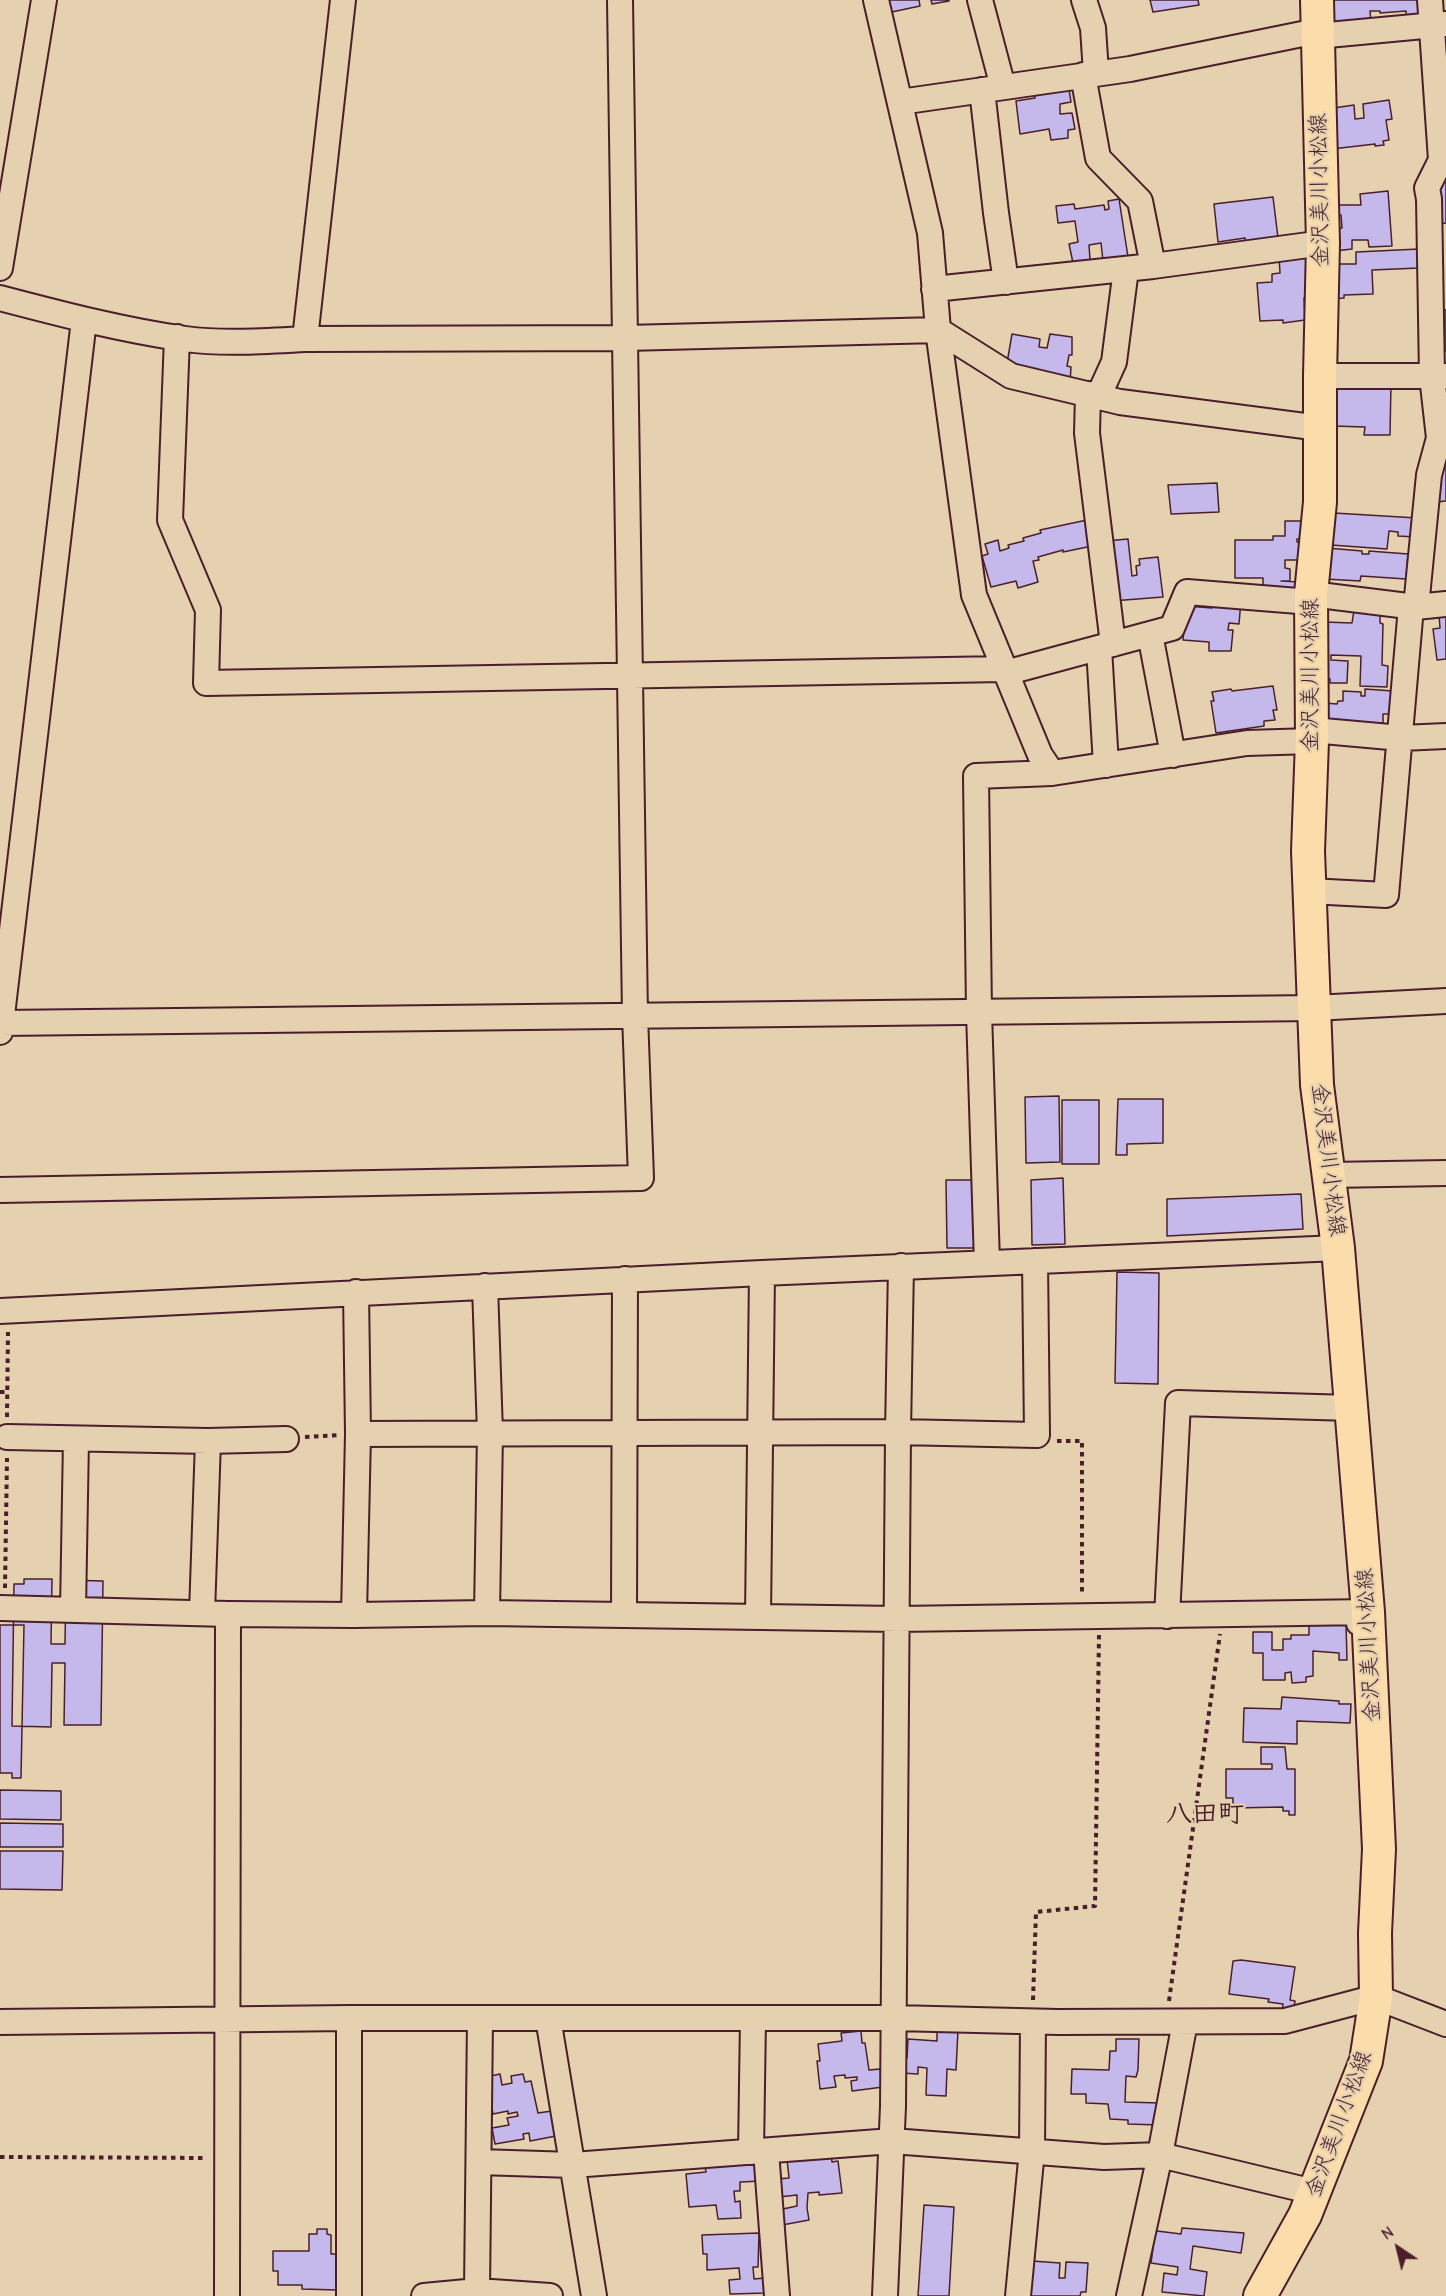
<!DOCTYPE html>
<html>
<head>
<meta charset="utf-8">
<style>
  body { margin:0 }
  #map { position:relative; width:1446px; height:2296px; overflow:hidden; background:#e5d0af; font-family:"Comic Neue",sans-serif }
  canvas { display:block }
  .north { position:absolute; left:1368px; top:2218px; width:60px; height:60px; -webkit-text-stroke:4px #e5d0af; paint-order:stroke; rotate:325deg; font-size:16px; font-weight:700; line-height:24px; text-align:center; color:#4a1f2b }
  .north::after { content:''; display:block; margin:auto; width:21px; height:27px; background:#4a1f2b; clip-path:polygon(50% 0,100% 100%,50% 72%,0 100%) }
</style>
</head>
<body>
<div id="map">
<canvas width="1446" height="2296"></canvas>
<div class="north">N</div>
</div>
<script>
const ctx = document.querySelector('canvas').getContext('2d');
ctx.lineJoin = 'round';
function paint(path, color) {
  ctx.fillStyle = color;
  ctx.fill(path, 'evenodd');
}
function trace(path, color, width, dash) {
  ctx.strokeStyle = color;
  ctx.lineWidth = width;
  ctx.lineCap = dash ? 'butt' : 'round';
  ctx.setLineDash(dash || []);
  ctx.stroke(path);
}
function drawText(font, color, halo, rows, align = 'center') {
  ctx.font = font + ' "Comic Neue","Klee One",sans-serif';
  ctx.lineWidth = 4.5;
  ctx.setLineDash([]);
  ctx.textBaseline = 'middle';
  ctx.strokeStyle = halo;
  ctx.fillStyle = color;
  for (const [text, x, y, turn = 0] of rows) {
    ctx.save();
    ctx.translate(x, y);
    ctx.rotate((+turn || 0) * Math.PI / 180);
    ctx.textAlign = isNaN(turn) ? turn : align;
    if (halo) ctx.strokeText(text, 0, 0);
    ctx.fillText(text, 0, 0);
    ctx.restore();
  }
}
const building = new Path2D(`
  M884 0H919L920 6 887 13Z
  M931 0H949V1L932 4Z
  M1150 0H1198L1199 5 1153 12Z
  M1326 0H1422L1424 19 1407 21 1406 11 1380 13V11H1370L1371 22 1328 26Z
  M1068 83 1071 102 1060 104V114L1072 113 1075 129 1068 130V138L1051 140 1049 129 1020 134 1016 101 1035 98V89Z
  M1389 100 1392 119 1386 120 1389 140 1383 141 1384 145 1375 146V144L1332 149 1320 110 1354 105 1355 119 1364 118 1363 104Z
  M1442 173H1446V223L1439 224 1436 185 1443 184Z
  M1388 191 1392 246 1369 247 1368 240H1352V249L1335 251 1334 229 1342 228 1341 215H1333L1332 205H1361L1360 194Z
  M1273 197 1278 238 1245 243V238L1218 242 1214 204Z
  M1119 199 1128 257 1103 261 1101 243 1089 245 1090 260 1073 263 1069 244 1078 242 1075 221 1058 223 1056 206 1074 204 1075 209 1104 205 1105 210 1109 209 1108 201Z
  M1419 249V268L1372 270 1373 294 1344 295V298L1330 299 1331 264H1356V252Z
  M1306 251 1307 298H1304L1305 320 1283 323V320L1260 321 1257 283 1272 282V274L1280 273 1279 257Z
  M1442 309 1446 310V351H1441Z
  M1012 334 1040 339 1039 347 1047 348 1050 334 1072 337V355H1069L1067 366 1071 367 1070 383 1017 368V364L1007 363Z
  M1333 383H1391L1390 435H1364L1365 427 1333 426Z
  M1446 454V501L1434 502Z
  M1217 483 1219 512 1171 514 1168 485Z
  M1334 513 1417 518 1415 537 1398 536V532L1389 531 1387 549 1331 545Z
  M1087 520 1092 546 1063 552V550L1038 557 1039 560 1033 561 1038 582 1018 588 1016 581 991 587 982 556 988 554 985 544 998 540 1000 551 1009 548 1008 545 1024 541 1023 538 1041 533 1040 530Z
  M1285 521H1307V539H1297V542H1299V560H1285V568L1290 569V581H1281L1300 582V591H1263V578H1235V540H1273V536H1285Z
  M1128 539 1132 576 1137 575 1136 566 1140 565 1139 559 1158 557 1163 597 1112 601 1106 541Z
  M1327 548 1362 551V554H1369V551L1408 554 1406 579 1361 576 1360 581 1325 579Z
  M1213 597 1241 600 1239 624 1229 623 1228 630H1233L1231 651H1209V642L1183 640 1186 606 1212 608Z
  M1354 610 1380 612V623L1383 624 1382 665 1388 666 1387 687 1360 686 1361 656 1331 655V660L1348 661 1347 683H1330V679L1321 678 1324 622 1352 623Z
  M1439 615H1446V659L1437 660 1433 629 1440 628Z
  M1273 686 1277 710H1273L1275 720 1264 721V726L1216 733 1211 701H1214L1212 692 1231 689 1232 691Z
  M1365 689 1393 691 1392 714H1383V723H1373V735L1325 722V703L1337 704 1338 701H1343V691L1361 692V696H1365Z
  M1059 1096 1060 1162 1026 1163 1025 1097Z
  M1118 1099H1163V1143L1127 1144V1155H1116Z
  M1062 1100H1099V1164H1062Z
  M1063 1178 1065 1244 1032 1245 1031 1180Z
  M946 1180H978L979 1248H947Z
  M1301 1194 1303 1229 1167 1236V1199Z
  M1117 1272 1159 1273 1158 1384 1115 1383Z
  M24 1579H52L51 1644H65L66 1580 103 1581 101 1725H64L65 1663H52L51 1727 12 1726 14 1584H24Z
  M1309 1624H1346L1347 1660H1339V1653L1313 1651V1676L1306 1677V1682L1292 1683 1291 1672 1285 1673V1680H1263V1653H1253V1632H1272V1650H1283V1639H1291V1635H1309Z
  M0 1625H24L21 1778H12V1773H0Z
  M1282 1697 1339 1701V1704H1351L1350 1723 1297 1721V1744L1243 1742 1244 1708 1281 1709Z
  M1261 1747H1285L1287 1769H1295V1815H1289V1811H1283V1807L1233 1808V1798H1226V1769H1272V1764H1261Z
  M0 1790 61 1791V1820L0 1819Z
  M0 1823 63 1824V1847H0Z
  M0 1851H63L62 1890 0 1889Z
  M1241 1960 1295 1967 1290 2000 1295 2001 1293 2015 1282 2013 1283 2004 1268 2002 1269 1999 1229 1994 1233 1961Z
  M937 2030H958L956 2070 947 2069 946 2096 926 2095 927 2068 918 2067V2074L901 2073 902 2058H907L908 2039 937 2041Z
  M861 2031 862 2043H865L869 2070 880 2069 883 2087 852 2091 851 2081 857 2080V2077L845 2078V2075L834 2076 836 2087 820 2089 817 2061H820L818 2044 842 2041 841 2033Z
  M1116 2039H1139L1138 2070 1136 2077 1126 2076 1125 2102 1160 2103 1159 2125 1128 2124V2120L1110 2119 1108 2104 1086 2103V2094H1071L1072 2069 1109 2070 1110 2051H1116Z
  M500 2074 502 2085 512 2083 511 2076 523 2074 525 2082 531 2081 538 2113 552 2111 556 2136 530 2141 529 2133 523 2134 524 2139 495 2144 492 2128 509 2125 507 2118 518 2116 517 2112 508 2114V2111L493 2114 486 2077Z
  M831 2152 832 2162 838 2161 842 2193 819 2195V2192L808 2193 807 2208 809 2220 782 2225 778 2210 797 2206V2195L779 2197 777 2179 789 2178 787 2159Z
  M760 2158 762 2181 740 2182V2191H734L735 2202 740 2201 741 2218 718 2219 716 2205 689 2207 686 2174 706 2172 705 2167Z
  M924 2205 954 2207 949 2296H918Z
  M1182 2228 1244 2233 1241 2253 1193 2246 1190 2269 1207 2272 1204 2296 1162 2292 1164 2273 1177 2275 1178 2267 1151 2263 1153 2248 1147 2247 1149 2230 1181 2234Z
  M317 2229H327V2234L331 2235V2254H337V2290L302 2289V2285H278V2271H273V2251H309V2234H317Z
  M759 2233 758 2267H753L754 2279 765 2278 766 2293 730 2294 729 2280 740 2279 739 2268 707 2270V2254H703L702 2235Z
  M1032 2261 1060 2263 1059 2278H1065L1066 2262 1088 2263 1086 2292H1081L1080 2296H1030Z`);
paint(building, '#c5b8ea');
trace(building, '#4a1f2b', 1.5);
const minor = new Path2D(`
  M876 0 930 233 938 330 974 595 1040 755 1052 773 1247 743 1312 741
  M980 0 1003 87
  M1084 0 1093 28 1096 73
  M1317 39 1328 35 1446 24
  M1083 75 1098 158 1140 201 1153 266
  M982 90 996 213 1006 282
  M900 102 1130 69 1317 31
  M0 268 44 0
  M934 289 1153 266 1323 243
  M0 298C61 314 122 330 185 339 224 344 265 341 305 339L626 338 938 330 1011 376 1120 402 1320 428
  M177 337 170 520 208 610 206 683 1003 669
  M305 339 343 0
  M1320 376H1446
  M1088 394 1087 433 1113 644
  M1098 397 1114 362 1126 269
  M1311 594 1416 607 1446 604
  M1416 607 1429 475 1439 438 1432 376 1429 199 1427 188 1441 160 1430 0
  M1150 634 1173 755
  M1099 648 1106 765
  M1005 673 1172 628 1187 592 1311 602
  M1312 730 1401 738 1446 736
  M1309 891 1386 895 1411 607
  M1 1023 1314 1008 1446 1001
  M0 1032 84 320
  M1329 1175 1446 1173
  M0 1190 641 1178 635 1015 620 0
  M987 1263 979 1012 976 776 1052 773
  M485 1286 490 1433 487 1613
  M0 1311 762 1273 1338 1248
  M358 1434 898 1432 1037 1435 1035 1261
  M7 1437 208 1441 286 1439
  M0 1608 228 1614 354 1615 487 1613 898 1619 1368 1612 1359 1623
  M73 1610 76 1439
  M202 1613 208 1441
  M354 1615 358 1434 356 1292
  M624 1615 625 1279
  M1167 1616 1178 1403 1352 1408
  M758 1617 762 1273
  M548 2018 594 2296
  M0 2022 349 2018H894L1058 2022 1285 2021 1376 1997 1446 2024
  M766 2151 777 2296
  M751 2152 753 2018
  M479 2162 573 2165 892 2141 1104 2157 1160 2155 1314 2192
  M477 2291 480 2018
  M227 2296 228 1614
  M349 2296V2018
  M424 2296 477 2291 550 2296
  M885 2296 893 2106 898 1432 901 1266
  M1018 2296 1032 2150 1033 2022
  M1129 2296 1160 2155 1185 2022`);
const major = new Path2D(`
  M1260 2296 1305 2215 1366 2061 1376 1997 1375 1933 1379 1849 1368 1612 1338 1248 1317 1085 1308 851 1312 741 1311 594 1320 502V376L1323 243 1317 0`);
trace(minor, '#4a1f2b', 28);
trace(major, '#4a1f2b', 36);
trace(new Path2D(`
  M0 1392H8
  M7 1417 8 1332
  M305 1437 339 1435
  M1057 1441H1082V1595
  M5 1588 7 1458
  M1033 2000 1036 1912 1095 1906 1099 1635
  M1169 2001 1220 1634
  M0 2157 206 2158`), '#4a1f2b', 4, [4.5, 4.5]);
trace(minor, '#e5d0af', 24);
trace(major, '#fbddab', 32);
drawText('22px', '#4a1f2b', '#e5d0af', [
  ["金沢美川小松線",1320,190,-91],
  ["金沢美川小松線",1311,675,-90],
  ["金沢美川小松線",1328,1160,83],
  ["金沢美川小松線",1369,1645,-93],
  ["金沢美川小松線",1339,2124,-70]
]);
drawText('bold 26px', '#4a1f2b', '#e5d0af', [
  ["八田町",1205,1815]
]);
</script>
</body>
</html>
